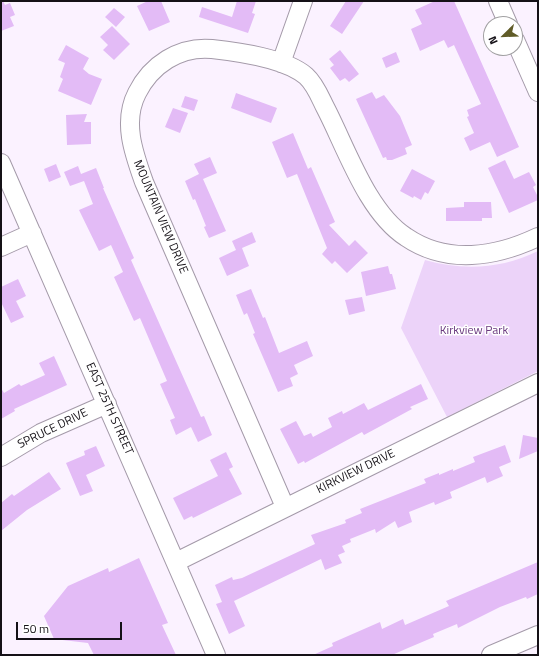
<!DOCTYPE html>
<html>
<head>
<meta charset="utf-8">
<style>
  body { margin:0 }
  #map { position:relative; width:539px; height:656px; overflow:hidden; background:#fbf2ff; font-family:"Titillium Web",sans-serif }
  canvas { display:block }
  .frame { position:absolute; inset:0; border:2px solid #151117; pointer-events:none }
  .north { position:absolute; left:483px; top:16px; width:40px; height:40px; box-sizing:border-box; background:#fff; border:1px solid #a1a0a2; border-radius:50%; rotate:247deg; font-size:11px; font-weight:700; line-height:16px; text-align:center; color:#151117 }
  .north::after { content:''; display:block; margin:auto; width:14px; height:18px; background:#605c28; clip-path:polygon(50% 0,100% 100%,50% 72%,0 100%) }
  .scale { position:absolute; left:16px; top:622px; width:106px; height:18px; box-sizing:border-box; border:2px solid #151117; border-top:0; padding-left:5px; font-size:12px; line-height:14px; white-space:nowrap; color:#151117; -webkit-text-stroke:3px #fff; paint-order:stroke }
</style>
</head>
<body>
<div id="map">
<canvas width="539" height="656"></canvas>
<div class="frame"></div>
<div class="north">N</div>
<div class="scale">50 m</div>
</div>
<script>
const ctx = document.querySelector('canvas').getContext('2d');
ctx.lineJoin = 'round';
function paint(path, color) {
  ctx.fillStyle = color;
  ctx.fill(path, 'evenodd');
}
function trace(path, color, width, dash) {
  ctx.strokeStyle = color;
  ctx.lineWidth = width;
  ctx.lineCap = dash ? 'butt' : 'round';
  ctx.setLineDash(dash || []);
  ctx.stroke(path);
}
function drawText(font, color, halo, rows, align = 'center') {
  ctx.font = font + ' "Titillium Web",sans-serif';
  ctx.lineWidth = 3;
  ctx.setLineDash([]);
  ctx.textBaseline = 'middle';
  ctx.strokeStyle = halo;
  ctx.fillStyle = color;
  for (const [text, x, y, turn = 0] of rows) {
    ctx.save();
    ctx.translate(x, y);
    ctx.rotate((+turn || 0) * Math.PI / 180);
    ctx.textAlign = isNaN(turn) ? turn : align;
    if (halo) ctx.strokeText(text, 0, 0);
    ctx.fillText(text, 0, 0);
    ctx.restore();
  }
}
paint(new Path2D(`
  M538 251V371L447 417 401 328 425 260C464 271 501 269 538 251Z`), '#ecd3f9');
paint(new Path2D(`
  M1 1H3L5 5 10 3 15 15 10 17 14 26 1 31Z
  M148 1H161L170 22 149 31 137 6Z
  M237 1H256L252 13 255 14 248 33 199 17 202 7 232 17Z
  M346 1H364L342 34 330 26Z
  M435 1H454L519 147 497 157 490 142 470 151 464 138 474 133 467 117 469 116 467 110 481 104 454 45 448 48 444 40 420 51 411 29 422 24 415 10Z
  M114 8 125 17 116 27 105 17Z
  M112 26 130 44 114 60 103 50 108 45 100 37Z
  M66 45 89 58 83 69 89 74 102 79 91 105 58 91 63 79 60 77 65 63 58 60Z
  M340 50 359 74 349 82 345 78 340 81 330 68 334 65 329 59Z
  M396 52 400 62 386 68 382 58Z
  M372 92 376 99 384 95 400 116 412 145 405 148 407 154 392 160H387L386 157 383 158 356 99Z
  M236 93 277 108 271 123 231 108Z
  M185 96 198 100 194 111 181 107Z
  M173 108 188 113 180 133 165 127Z
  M87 114 84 122H91V144L67 145 66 115Z
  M293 133 308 169 311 167 335 222 329 225 349 246 355 240 368 253 347 273 335 261 332 264 322 254 327 248 297 174 287 178 272 142Z
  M210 157 217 173 203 179 226 231 209 238 204 227 206 226 195 199 193 200 185 181 199 174 194 164Z
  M505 160 514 179 529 172 536 185 533 187 538 197V200L509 213 488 168Z
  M56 164 61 177 49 182 44 169Z
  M78 166 81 174 96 168 104 188H103L134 258 131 260 201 417 204 416 212 435 198 442 191 427 176 435 170 420 175 418 160 384 167 381 140 318 134 321 114 277 123 272 111 245 99 251 79 210 93 204 84 181 70 186 64 172Z
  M412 169 435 181 428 194 425 192 421 200 414 196 413 198 400 191Z
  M464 202H491L492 218H482V221H446V208L464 207Z
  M252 232 256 242 242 248 249 266 227 276 219 258 236 250 232 241Z
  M388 266 390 274H392L396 289 366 296 361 272Z
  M18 279 26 296 16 301 24 317 11 323 1 302V287Z
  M251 289 263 318 265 317 279 353 307 341 313 356 294 365 298 374 290 378 293 386 278 392 253 334 255 333 247 313 244 315 236 295Z
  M362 297 365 311 349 315 345 300Z
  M54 356 67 385 14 409 15 411 1 419V388L4 393 19 384 21 386 45 375 39 363Z
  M421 384 428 399 410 407 412 409 377 428 364 435 362 432 305 463 304 461 298 464 280 429 296 421 304 436 311 433 313 437 332 427 328 418 342 411 343 414 364 403 368 410Z
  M523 435 538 438V451L519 459Z
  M505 445 511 462 499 467 503 476 487 483 485 477 450 492 452 498 435 505 434 502 409 512 412 522 398 528 395 521 376 533 375 529 350 539 351 542 342 546 345 552 338 555 342 563 325 570 321 559 234 601 245 626 229 634 216 604 222 602 215 585 232 577 233 580 242 578 315 544 311 535 346 523 345 520 362 513 360 509 426 483 424 479 439 473V475L453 469V471L475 462 473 457Z
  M96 446 105 466 86 475 93 491 80 496 66 463 85 455 84 451Z
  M226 452 233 467 229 469 242 494 193 518 192 516 184 520 173 498 218 476 210 460Z
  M49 472 61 489 27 510 1 531V503L12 494 14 496Z
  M139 558 168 623 162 625 176 655H94L88 643 54 639 44 616 68 586 108 568 109 572Z
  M538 562V594L527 599 526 597 500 607 458 628 457 624 433 634 434 637 408 648 392 655H313L333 646 332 643 380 622 382 629 403 619 405 625 449 606 446 601Z`), '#e3bbf6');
const minor = new Path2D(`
  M498 1 508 24
  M515 40 538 92
  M281 63 303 1
  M1 163 216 655
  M1 247 32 233
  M1 457 41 433 107 404
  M285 507 144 182C134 154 122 122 137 93 151 65 179 46 212 49 239 52 285 58 306 76 315 84 320 97 325 107 346 147 367 212 406 237 447 265 496 257 538 237
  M176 562 538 383
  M491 655 538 635`);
trace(minor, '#a49aa9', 20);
trace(minor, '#fff', 18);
drawText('12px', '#151117', '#fff', [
  ["MOUNTAIN VIEW DRIVE",160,217,67],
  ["EAST 25TH STREET",109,409,66],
  ["SPRUCE DRIVE",53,429,-26],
  ["KIRKVIEW DRIVE",356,472,-26]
]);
drawText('12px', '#6a397f', '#fff', [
  ["Kirkview Park",474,331]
]);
</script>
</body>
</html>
